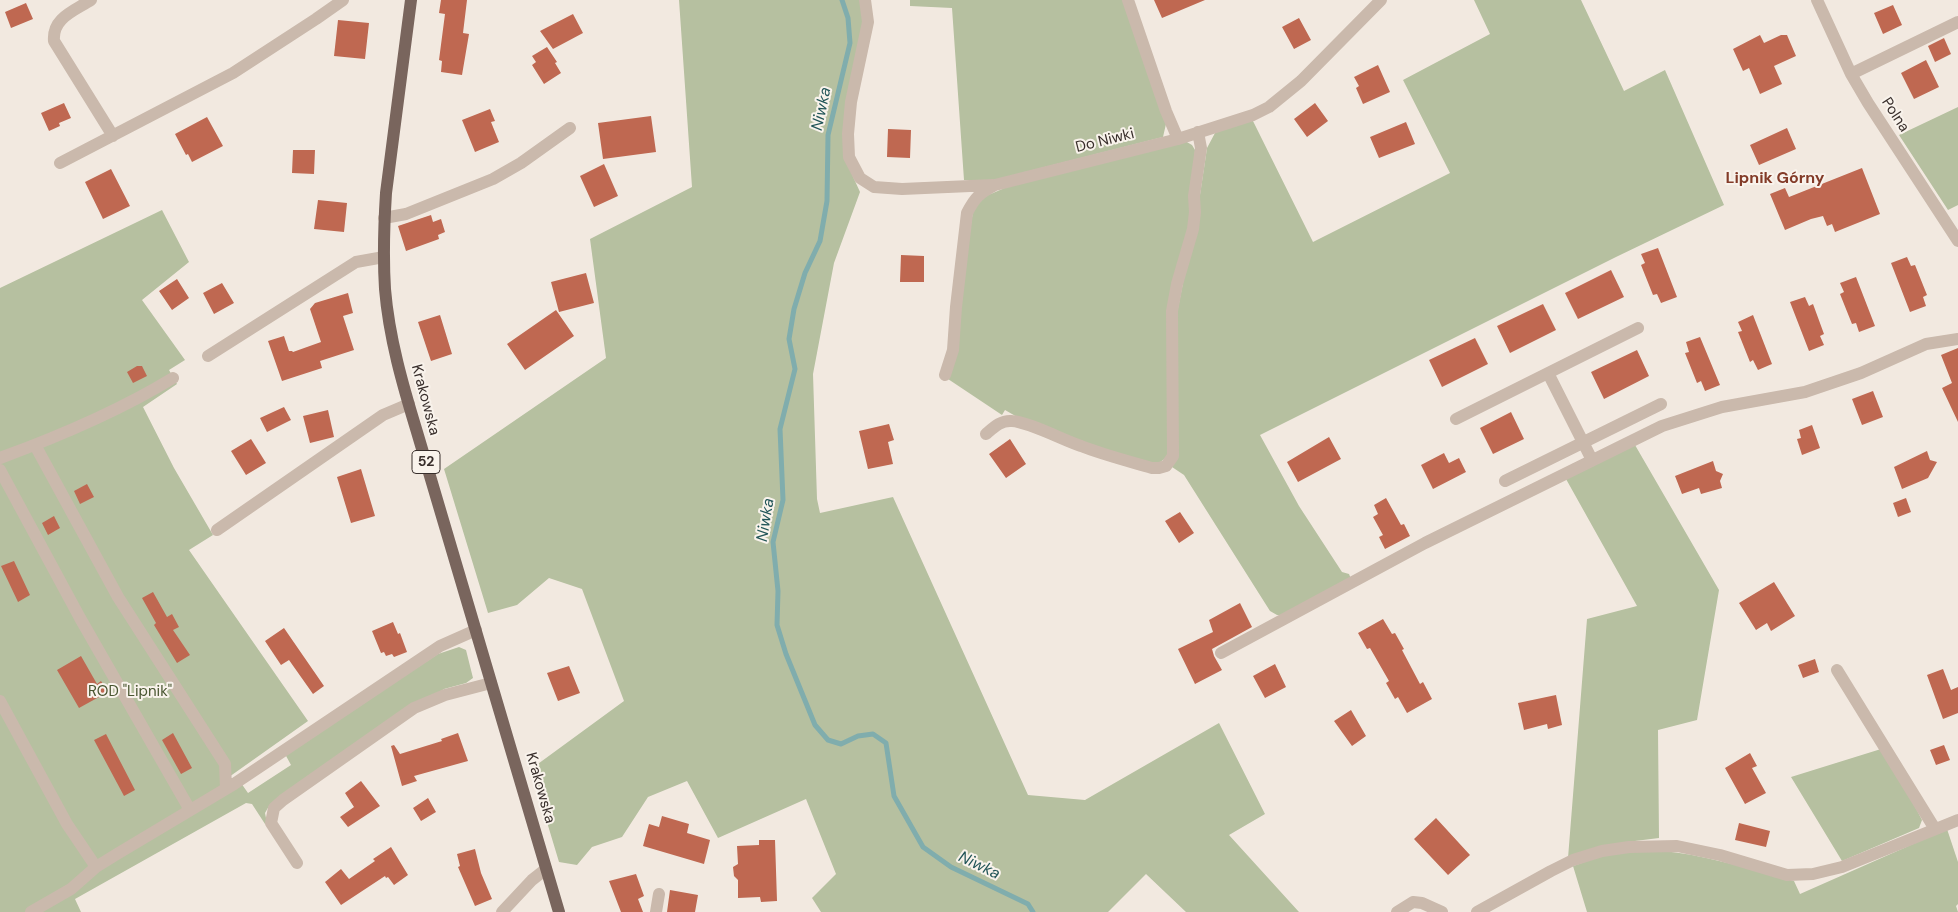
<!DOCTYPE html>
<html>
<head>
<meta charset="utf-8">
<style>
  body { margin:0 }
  canvas { display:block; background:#f2e9e0 }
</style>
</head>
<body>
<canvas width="1958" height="912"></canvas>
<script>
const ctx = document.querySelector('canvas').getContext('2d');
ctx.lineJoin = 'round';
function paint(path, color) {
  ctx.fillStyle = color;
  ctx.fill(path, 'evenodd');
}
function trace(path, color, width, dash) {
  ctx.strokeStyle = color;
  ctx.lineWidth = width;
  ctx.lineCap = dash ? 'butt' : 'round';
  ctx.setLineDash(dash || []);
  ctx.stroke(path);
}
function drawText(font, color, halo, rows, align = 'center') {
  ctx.font = font + ' "DM Sans",sans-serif';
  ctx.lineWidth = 4;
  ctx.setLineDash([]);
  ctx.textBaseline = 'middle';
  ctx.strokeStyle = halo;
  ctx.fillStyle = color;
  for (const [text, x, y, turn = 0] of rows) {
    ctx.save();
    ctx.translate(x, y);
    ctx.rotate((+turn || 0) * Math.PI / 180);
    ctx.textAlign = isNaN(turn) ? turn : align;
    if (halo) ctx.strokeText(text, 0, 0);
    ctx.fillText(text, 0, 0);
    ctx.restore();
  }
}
paint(new Path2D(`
  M679 0H861L863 24 845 159 860 192 834 263 813 374 817 499 820 513 893 497 1028 795 1085 800 1219 723 1265 814 1229 835 1299 912H1186L1146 874 1108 912H821L812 898 836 874 806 799 718 838 687 781 648 797 622 837 592 847 577 865 559 862 531 769 624 701 582 589 549 578 517 605 488 613 444 469 606 358 590 239 692 187Z
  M910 0H1123L1166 124 1163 137 994 180H964L952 8 910 6Z
  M1474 0H1581L1624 91 1665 70 1724 205 1616 257 1260 435 1299 506 1342 572 1349 574 1351 579 1285 615H1277L1270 611 1184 475 1172 467 1178 308 1198 208 1207 148 1215 133 1252 119 1313 242 1450 173 1403 80 1490 34Z
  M1958 107V205L1948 210 1899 135Z
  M1185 141 1192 145 1195 150 1192 212 1180 259 1169 455 1158 464C1106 450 1051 438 1005 410L1002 415 948 379 973 211 979 199 1007 187Z
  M162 210 189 262 142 300 185 360 169 370 177 384 143 407 174 468 213 535 189 550 308 721 229 777 241 783 248 793 291 765 285 754 438 654 459 647 466 650 473 678 466 683 444 689 269 806 265 813 267 823 265 824 252 804 246 803 75 899 81 912H0V288Z
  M1635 445 1719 590 1697 720 1658 730 1659 838 1627 842 1568 858 1587 619 1637 606 1566 479Z
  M1881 749 1910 797 1922 820 1919 828 1842 861 1791 777Z
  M1947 829 1958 862V904L1956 906 1958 912H1587L1573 866C1589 861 1608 852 1624 851 1683 846 1739 867 1794 881L1800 894Z`), '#b6c0a0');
trace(new Path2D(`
  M842 0 848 18 850 43 828 135 827 201 820 241 805 273 794 309 789 339 795 369 780 429 783 500 773 542 778 591 777 625 786 654 815 725 828 740 841 744 858 736 873 734 886 743 894 796 923 847 951 867 1028 904 1033 912`), '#80adad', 5);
paint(new Path2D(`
  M441 0H467L463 33 469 34 462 75 441 72 442 61 439 60 445 14 439 13Z
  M1154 0H1205L1162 18Z
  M26 3 33 19 11 28 5 12Z
  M1893 5 1902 25 1883 34 1874 13Z
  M573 14 583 33 553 49 540 31Z
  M1299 18 1311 40 1294 49 1282 27Z
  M338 20 369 23 365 59 334 56Z
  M1760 35 1764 43 1781 35H1787L1796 56 1774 66 1782 84 1760 94 1749 68 1743 71 1733 49Z
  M1944 38 1951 54 1935 62 1928 46Z
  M547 47 557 62 555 63 561 73 544 84 532 65 536 62 532 56Z
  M1926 60 1939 87 1914 99 1901 73Z
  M1378 65 1390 92 1363 104 1356 88 1359 86 1354 77Z
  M64 103 71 118 59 123 60 126 49 131 41 113Z
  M1315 103 1328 121 1307 137 1294 119Z
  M490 109 495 121 491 122 499 142 475 152 462 120Z
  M651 116 656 152 603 159 598 123Z
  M207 117 223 146 192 162 188 154 186 155 175 134Z
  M1406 122 1415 144 1379 158 1370 137Z
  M1787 128 1796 149 1759 165 1750 145Z
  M888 129 911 130 910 158 887 157Z
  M293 150H315L314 174 292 173Z
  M604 164 618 196 594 207 580 176Z
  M1862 168 1880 214 1835 232 1832 224 1827 226 1823 216 1811 219 1785 230 1770 194 1785 188 1789 197Z
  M111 169 130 206 103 219 85 182Z
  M318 200 347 203 344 232 314 229Z
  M431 215 433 222 441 219 445 232 438 235 439 239 406 251 398 226Z
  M1658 248 1677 297 1661 303 1657 294 1653 295 1641 265 1645 263 1641 254Z
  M901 255 924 256V282H900Z
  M1907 257 1911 266 1915 265 1927 295 1923 297 1926 306 1910 312 1891 263Z
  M1611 270 1624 297 1578 319 1565 293Z
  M586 273 594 303 559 312 551 282Z
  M1856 277 1875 326 1859 332 1856 323 1852 324 1840 294 1844 292 1840 283Z
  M177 279 189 298 172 310 159 291Z
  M222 283 234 303 214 314 203 293Z
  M348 293 353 313 343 316 354 350 320 361 322 368 282 381 268 341 284 336 289 351H292L293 352 321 342 310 309 315 303Z
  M1805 297 1809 306 1813 304 1824 334 1820 336 1824 345 1809 351 1790 302Z
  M1543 304 1556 330 1510 353 1497 326Z
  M556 310 574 336 525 370 507 344Z
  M440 315 452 354 431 361 418 322Z
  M1753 315 1772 364 1758 370 1753 360 1750 362 1738 332 1742 331 1738 322Z
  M1700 337 1720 385 1705 391 1701 381 1697 383 1685 353 1689 352 1686 342Z
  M1475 338 1488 364 1442 387 1429 360Z
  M1958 348V422L1942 388 1952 383 1941 355Z
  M1637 350 1649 376 1604 399 1591 372Z
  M137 366H142L147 376 133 383 127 372Z
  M1873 391 1883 417 1862 425 1852 399Z
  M284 407 291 420 267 432 260 418Z
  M328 410 334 437 310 443 303 416Z
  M1511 412 1524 439 1493 454 1480 428Z
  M889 424 894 440 888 442 893 464 868 469 859 431Z
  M1812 425 1820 448 1802 455 1797 439 1801 438 1799 430Z
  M1329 437 1341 459 1298 482 1287 462Z
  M251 439 266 463 246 475 231 451Z
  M1010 439 1026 464 1006 478 989 454Z
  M1927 451 1930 460 1937 462 1928 478 1902 489 1894 467Z
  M1444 453 1449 463 1459 458 1466 472 1433 489 1421 465Z
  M1713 461 1716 471 1723 474 1720 481 1722 488 1701 494 1699 488 1682 494 1675 476Z
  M361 469 375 516 351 523 337 477Z
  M87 484 94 497 80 504 74 491Z
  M1386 498 1401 525 1404 524 1410 536 1385 549 1379 537 1383 535 1373 517 1378 514 1374 505Z
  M1906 498 1911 512 1898 517 1893 503Z
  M1180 512 1194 533 1179 543 1165 521Z
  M54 516 60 528 48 535 42 523Z
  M14 561 30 595 18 602 1 566Z
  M1774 582 1795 616 1771 631 1767 623 1756 630 1739 603Z
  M153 592 167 617 172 614 179 627 173 630 190 655 177 663 154 625 156 623 142 598Z
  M1240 603 1252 627 1212 649 1214 656 1222 670 1195 684 1178 649 1213 632 1209 620Z
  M1383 619 1392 634 1395 633 1404 649 1402 650 1420 684 1423 682 1432 699 1407 713 1398 697 1395 699 1386 683 1389 681 1370 648 1367 649 1358 633Z
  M393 622 398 634 400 633 407 652 394 657 392 654 386 656 384 652 381 653 372 631Z
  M284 628 324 686 313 694 289 660 281 665 265 641Z
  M81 656 97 684 101 681 108 692 79 708 57 670Z
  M1815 659 1819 672 1803 678 1798 665Z
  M1275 664 1286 687 1265 698 1253 676Z
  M569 666 580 693 558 701 547 673Z
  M1943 669 1951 690 1958 687V713L1943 719 1927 675Z
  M1556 695 1562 725 1548 729 1547 724 1524 730 1518 703Z
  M1351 710 1366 736 1352 746 1334 721Z
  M173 733 192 768 181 774 162 740Z
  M458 733 468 761 414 776 417 781 402 786 391 746 394 745 400 754 442 741 441 739Z
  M106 734 135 790 124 796 94 740Z
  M1944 745 1950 760 1936 765 1930 750Z
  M1750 753 1757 766 1752 768 1766 793 1745 804 1725 768Z
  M361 781 380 806 348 827 340 817 354 807 345 793Z
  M428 798 436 812 421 821 413 808Z
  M662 816 689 824 687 833 710 840 704 864 643 846 649 824 659 827Z
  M1436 818 1470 855 1448 875 1414 839Z
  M1739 823 1770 831 1766 847 1735 840Z
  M759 840H775L777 901 761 902 760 897 738 898V880L734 876 733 867 738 864 737 846 759 845Z
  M391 847 408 875 394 885 388 877 386 878 385 876 341 905 325 882 341 869 349 879 375 861 373 859Z
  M475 849 481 873 492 899 475 906 458 867 460 866 457 854Z
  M636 874 644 896 638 899 643 912H621L609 881Z
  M670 890 698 895 695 912H667Z`), '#bf6851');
trace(new Path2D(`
  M91 0C74 11 52 18 54 41L113 136
  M865 0 868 22 851 102 848 134 849 157 860 178 874 187 902 189 993 185
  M1128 0 1166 111 1178 139
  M1817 0 1851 74 1868 103 1958 241
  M1851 74 1958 22
  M60 163 233 73 316 19 343 0
  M384 218 406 214 493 179 521 163 570 128
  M208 356 356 262 384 257
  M1548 373 1638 328
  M945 375 953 350 956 307 967 213C975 197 980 193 995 185L1178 139 1253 115 1269 107 1301 81 1381 0
  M1456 419 1548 373 1592 460
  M986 434C994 427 1001 420 1012 421 1029 422 1063 440 1081 446 1104 455 1128 461 1152 468H1159L1166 466 1173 456 1172 311 1177 284 1193 229 1195 212 1194 196 1201 148 1198 132
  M35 445 118 597 225 764 226 788
  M0 458C60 436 119 411 173 378
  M0 470 80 618 190 810
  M1505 481 1661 404
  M217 530 383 415 409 404
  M1221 653 1425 543 1662 426 1722 407 1805 392 1861 373 1926 344 1958 339
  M1837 670 1935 829
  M0 701 67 824 96 867
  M297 863 271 823 274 808 283 800 414 708 445 695 491 683
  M31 912 71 889 96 867 117 854 234 784 440 646 476 630
  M502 912 532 880 546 869
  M656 912 659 894
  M1397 912 1413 902 1422 903 1442 912
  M1477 912 1551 871 1573 860 1602 851 1629 847 1677 846 1720 855 1787 875 1813 874 1842 867 1958 820`), '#cab9ac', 12);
trace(new Path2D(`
  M411 0 386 193C384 225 383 257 385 289 389 338 403 386 417 432L559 912`), '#79655d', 12);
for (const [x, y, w] of [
  [426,462,28]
]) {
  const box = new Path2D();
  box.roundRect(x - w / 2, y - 11.5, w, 23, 4);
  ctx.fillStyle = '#f9f3ec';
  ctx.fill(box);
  trace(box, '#382e2b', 1);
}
drawText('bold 14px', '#382e2b', null, [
  ["52",426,462]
]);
drawText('15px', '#382e2b', '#f9f3ec', [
  ["Polna",1895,115,57],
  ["Do Niwki",1105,141,-14],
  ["Krakowska",425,400,75],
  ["Krakowska",540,788,74]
]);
drawText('15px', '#485530', '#f9f3ec', [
  ["ROD \"Lipnik\"",130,692]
]);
drawText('italic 16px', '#225558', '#f9f3ec', [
  ["Niwka",822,109,-78],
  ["Niwka",766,520,-81],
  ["Niwka",979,866,26]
]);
drawText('bold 16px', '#833b28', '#f9f3ec', [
  ["Lipnik Górny",1775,179]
]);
</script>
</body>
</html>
